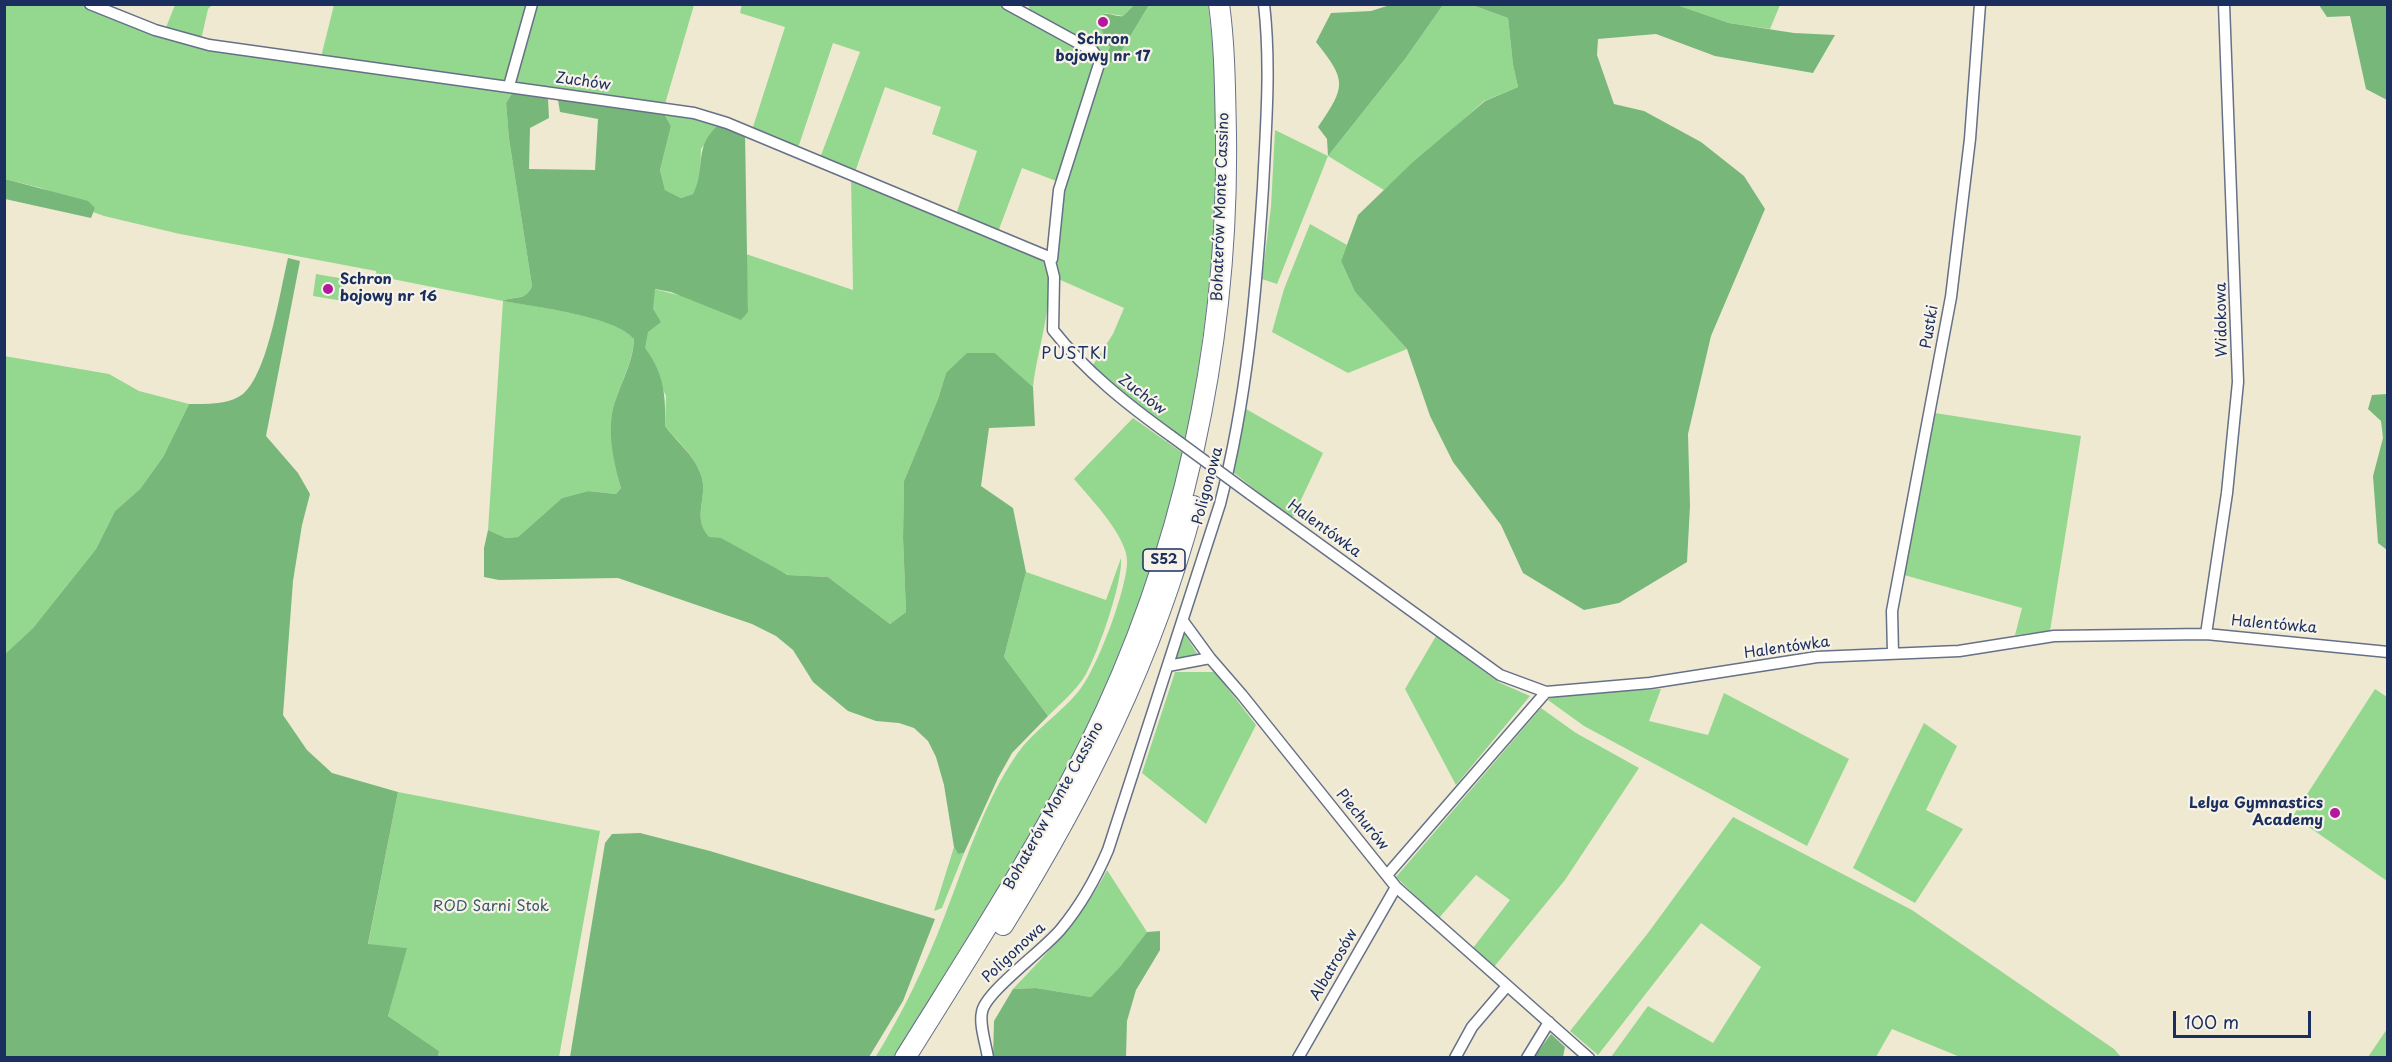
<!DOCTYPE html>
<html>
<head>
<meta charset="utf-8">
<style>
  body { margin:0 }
  #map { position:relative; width:2392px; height:1062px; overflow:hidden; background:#f0e9d2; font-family:"Playpen Sans",sans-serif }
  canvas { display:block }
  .frame { position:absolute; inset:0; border:6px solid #1b2f5e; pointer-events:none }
  .scale { position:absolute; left:2173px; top:1011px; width:138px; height:27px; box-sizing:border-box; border:3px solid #1b2f5e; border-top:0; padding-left:8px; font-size:18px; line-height:21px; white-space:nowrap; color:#1b2f5e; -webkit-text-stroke:4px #f7f3e8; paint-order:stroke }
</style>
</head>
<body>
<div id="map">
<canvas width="2392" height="1062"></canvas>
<div class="frame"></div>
<div class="scale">100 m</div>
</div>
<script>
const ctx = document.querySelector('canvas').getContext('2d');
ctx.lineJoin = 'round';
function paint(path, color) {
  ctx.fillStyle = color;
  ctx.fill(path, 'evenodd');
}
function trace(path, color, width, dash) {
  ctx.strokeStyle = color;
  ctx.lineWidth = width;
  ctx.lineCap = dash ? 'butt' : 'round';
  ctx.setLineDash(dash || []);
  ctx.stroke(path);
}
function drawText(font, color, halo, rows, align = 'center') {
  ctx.font = font + ' "Playpen Sans",sans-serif';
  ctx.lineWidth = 4.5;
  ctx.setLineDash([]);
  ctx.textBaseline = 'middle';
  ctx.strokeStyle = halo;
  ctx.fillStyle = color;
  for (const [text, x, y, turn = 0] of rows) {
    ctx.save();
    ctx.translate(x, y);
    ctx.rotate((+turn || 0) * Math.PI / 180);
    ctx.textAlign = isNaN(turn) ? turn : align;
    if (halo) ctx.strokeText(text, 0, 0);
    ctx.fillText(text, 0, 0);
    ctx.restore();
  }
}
paint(new Path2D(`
  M742 4 1002 5 1096 57 1059 182 1022 168 998 232 956 215 977 151 932 134 941 107 885 87 855 172 820 158 860 52 833 43 799 145 796 146 752 130 785 27 740 13Z
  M1028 4 1134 5 1123 16 1105 13 1102 29 1110 48 1122 50 1149 5H1208C1227 151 1213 296 1186 440L1133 404 1091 368 1113 334 1124 308 1056 278 1058 202 1101 63 1028 14 1030 10Z
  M5 5H84L154 33 514 90 506 103 509 139 532 286C525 302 517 294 504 301 535 307 616 316 634 338 633 361 624 375 617 396 608 418 615 465 621 488L616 494 588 491 562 498 518 537 506 538 488 530 503 301 377 276 376 271 180 234 104 216 93 212 95 208 41 188 5 179Z
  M175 5H212L208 9 201 40 165 30Z
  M334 5H529L506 79 500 81 321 57Z
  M534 5H694L665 104 519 84 515 80Z
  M1443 5H1472L1508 18 1513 65 1518 87 1484 101 1384 190 1328 156 1277 284 1262 279 1271 207 1275 130 1328 156 1405 59Z
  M1677 5H1780L1770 29 1729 23Z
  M662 110 720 124 701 149 700 181 693 194 681 198 665 190 660 170 671 126Z
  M851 175 1047 259C1055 304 1038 344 1033 387L995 353 946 373 938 399 904 481 903 538 906 612 890 624 828 577 789 575 709 538C691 517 709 497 701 475 695 456 677 441 665 426L666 396 644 349 654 289 748 312 746 254 853 290Z
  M1310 224 1347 245 1341 261 1355 292 1407 349 1348 373 1272 332 1284 289Z
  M316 274 345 279 343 301 313 296Z
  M4 356 109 374 139 391 189 404 163 457 140 489 115 511 96 549 33 628 5 654Z
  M1246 409 1323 453 1292 519 1233 472Z
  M1935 413 2081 436 2050 631 2015 635 2022 608 1904 575Z
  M1133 418 1184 454C1155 566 1117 675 1064 778 1014 874 952 965 894 1057L875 1058C903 1012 926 965 945 915 966 861 984 802 1017 754 1034 730 1060 714 1078 692 1096 672 1127 589 1127 562 1128 537 1090 498 1074 479Z
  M1121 558C1123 582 1098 653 1086 674 1076 691 1061 703 1048 716L1004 657 1026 572 1106 600Z
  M1184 633 1198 655 1177 659 1175 657Z
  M1436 636 1498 682 1530 696 1456 785 1405 689Z
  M1175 672H1215L1256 725 1206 824 1142 773Z
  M1661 689 1649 721 1708 735 1724 693 1849 759 1807 846 1584 726 1548 700 1552 695Z
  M2375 689 2387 697V881L2293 816Z
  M1541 708 1576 733 1639 768 1565 880 1494 967 1473 948 1510 900 1476 875 1439 918 1396 877Z
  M1924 723 1957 746 1926 810 1963 829 1915 903 1853 868Z
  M398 792 600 831 559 1057H438L439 1051 388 1016 406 948 368 945Z
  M1733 817 1912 910 2114 1049 2121 1057H1960L1892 1029 1876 1057H1611L1648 1006 1713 1043 1761 967 1701 923 1598 1055 1570 1031 1648 933Z
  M954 847 958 854 964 853 942 908 934 911Z
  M1107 870 1147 932 1120 968 1091 997 1036 988 1013 989C1048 952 1084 916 1107 870Z
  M2387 1029V1057H2368Z`), '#94d78f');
paint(new Path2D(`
  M1134 5H1149L1122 50 1110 63 1101 59 1110 48 1098 21C1106 7 1112 18 1123 16Z
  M1390 5H1448H1443L1405 59 1328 156 1327 139 1318 127C1346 86 1347 81 1316 42L1331 13 1371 11Z
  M1472 5H1677L1729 23 1794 33 1835 35 1813 73 1715 56 1656 34 1598 39 1597 55 1614 104 1644 111 1701 142 1744 176 1765 209 1711 336 1688 434 1690 506 1687 562 1619 603 1584 610 1523 573 1501 525 1453 462 1430 416 1407 349 1355 292 1341 261 1358 215 1413 162 1485 101 1518 87 1513 65 1508 18Z
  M2319 5H2387V100L2366 89 2350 16 2327 17Z
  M514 90 545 94 548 99 549 118 530 128 529 169 595 170 598 119 560 112 558 100 562 97 662 110 671 126 660 170 665 190 681 198 693 194C707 167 692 146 720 124L745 132 748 312 741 320 671 292 655 289 653 309 661 322 648 332 645 348C664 373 666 396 665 426 677 442 695 456 701 475 709 497 691 517 709 537L721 538 788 575 828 577 890 624 906 612 903 538 904 481 938 399 946 373 967 353H995L1033 387 1035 426 989 428 981 486 1013 508 1026 572 1004 657 1048 716 1012 753 998 778 964 853 958 854 954 847 944 785 936 757 928 741 914 728 899 723 876 721 848 711 813 682 793 650 776 636 752 624 618 578 499 580 484 577V548L488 530 506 538 518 537 562 498 588 491 616 494 621 488C613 459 605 426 617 396 624 376 633 361 634 339 616 316 534 307 503 301 516 295 525 302 532 286L509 139 506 103Z
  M5 179 88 201 95 208 91 218 5 199Z
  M288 258 300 261 266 436 298 473 310 494 302 525 293 581 283 715 307 750 332 773 398 792 368 944 407 948 388 1016 439 1051 438 1057H5V654L33 628 96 549 115 511 140 489 163 457 189 404C206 404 229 405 243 394 268 373 280 291 288 258Z
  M2387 394H2388L2387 550 2378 543 2373 476 2383 438 2381 421 2368 409 2372 395Z
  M640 833 710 851 935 919 903 1001 869 1057H570L605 843 612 834Z
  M1160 931V950L1136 990 1127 1021 1126 1057H993L994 1021 1013 989 1036 988 1091 997 1120 967 1147 932Z
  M1551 1034 1565 1047 1563 1057H1534Z`), '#77b87a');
const minor = new Path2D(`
  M90 4 155 30 209 45 694 113 727 123 1049 257 1054 277 1053 330C1086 372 1128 405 1171 436
  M1007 4 1093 51 1100 61 1059 190 1052 259
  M509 86 532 4
  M1250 494 1500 675 1546 692 1650 683 1817 657 1959 651 2054 636 2206 634 2388 652
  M1183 621 1210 658 1242 695 1396 887 1589 1058
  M2206 634 2227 493 2238 382 2224 4
  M1893 653 1892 611 1951 297 1970 139 1980 4
  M1168 666 1210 658
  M1387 875 1546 692
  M988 1058C986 1044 979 1025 982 1012 985 992 1045 949 1061 929 1081 905 1096 878 1108 850L1220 504C1247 399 1256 295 1263 187 1266 126 1271 65 1264 4
  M1298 1058 1396 887
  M1455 1058 1472 1027 1507 986
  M1527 1058 1549 1022`);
const motorway = new Path2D(`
  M1003 925C1085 793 1153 657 1193 506
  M905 1058C969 955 1035 854 1089 746 1183 557 1229 345 1226 134 1225 91 1225 47 1219 4`);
trace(minor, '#667087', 13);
trace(motorway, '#667087', 22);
trace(minor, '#fff', 10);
trace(motorway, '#fff', 20);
const minorBridge = new Path2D(`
  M1171 436 1250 494`);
trace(minorBridge, '#667087', 13, []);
trace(minorBridge, '#fff', 10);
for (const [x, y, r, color] of [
  [1103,22,6,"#b5179e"],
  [328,289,6,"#b5179e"],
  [2335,813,6,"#b5179e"]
]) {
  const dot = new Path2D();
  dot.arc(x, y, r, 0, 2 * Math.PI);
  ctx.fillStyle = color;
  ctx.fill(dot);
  trace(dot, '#f7f3e8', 2);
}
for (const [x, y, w] of [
  [1164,560,42]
]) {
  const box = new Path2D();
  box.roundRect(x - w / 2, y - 11, w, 22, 4.5);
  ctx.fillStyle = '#f7f3e8';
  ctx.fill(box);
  trace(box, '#1b2f5e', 1.5);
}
drawText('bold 14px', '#1b2f5e', null, [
  ["S52",1164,560]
]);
drawText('bold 15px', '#1b2f5e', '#f7f3e8', [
  ["Schron",1103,40],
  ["bojowy nr 17",1103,57],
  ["Schron",340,280,"left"],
  ["bojowy nr 16",340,297,"left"],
  ["Lelya Gymnastics",2323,804,"right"],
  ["Academy",2323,821,"right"]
]);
drawText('15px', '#1b2f5e', '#f7f3e8', [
  ["Zuchów",583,82,8],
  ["Bohaterów Monte Cassino",1221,207,-88],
  ["Widokowa",2222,320,-91],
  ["Pustki",1930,327,-80],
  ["Zuchów",1142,395,38],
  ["Poligonowa",1208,486,-75],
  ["Halentówka",1324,529,36],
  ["Halentówka",2274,625,5],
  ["Halentówka",1787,648,-8],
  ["Bohaterów Monte Cassino",1054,806,-61],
  ["Piechurów",1362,820,51],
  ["Poligonowa",1014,953,-43],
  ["Albatrosów",1334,965,-60]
]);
drawText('15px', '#39596a', '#f7f3e8', [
  ["ROD Sarni Stok",491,907]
]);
ctx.letterSpacing = '1.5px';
drawText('16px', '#1b2f5e', '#f7f3e8', [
  ["PUSTKI",1075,355]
]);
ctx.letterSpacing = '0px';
</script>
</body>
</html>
